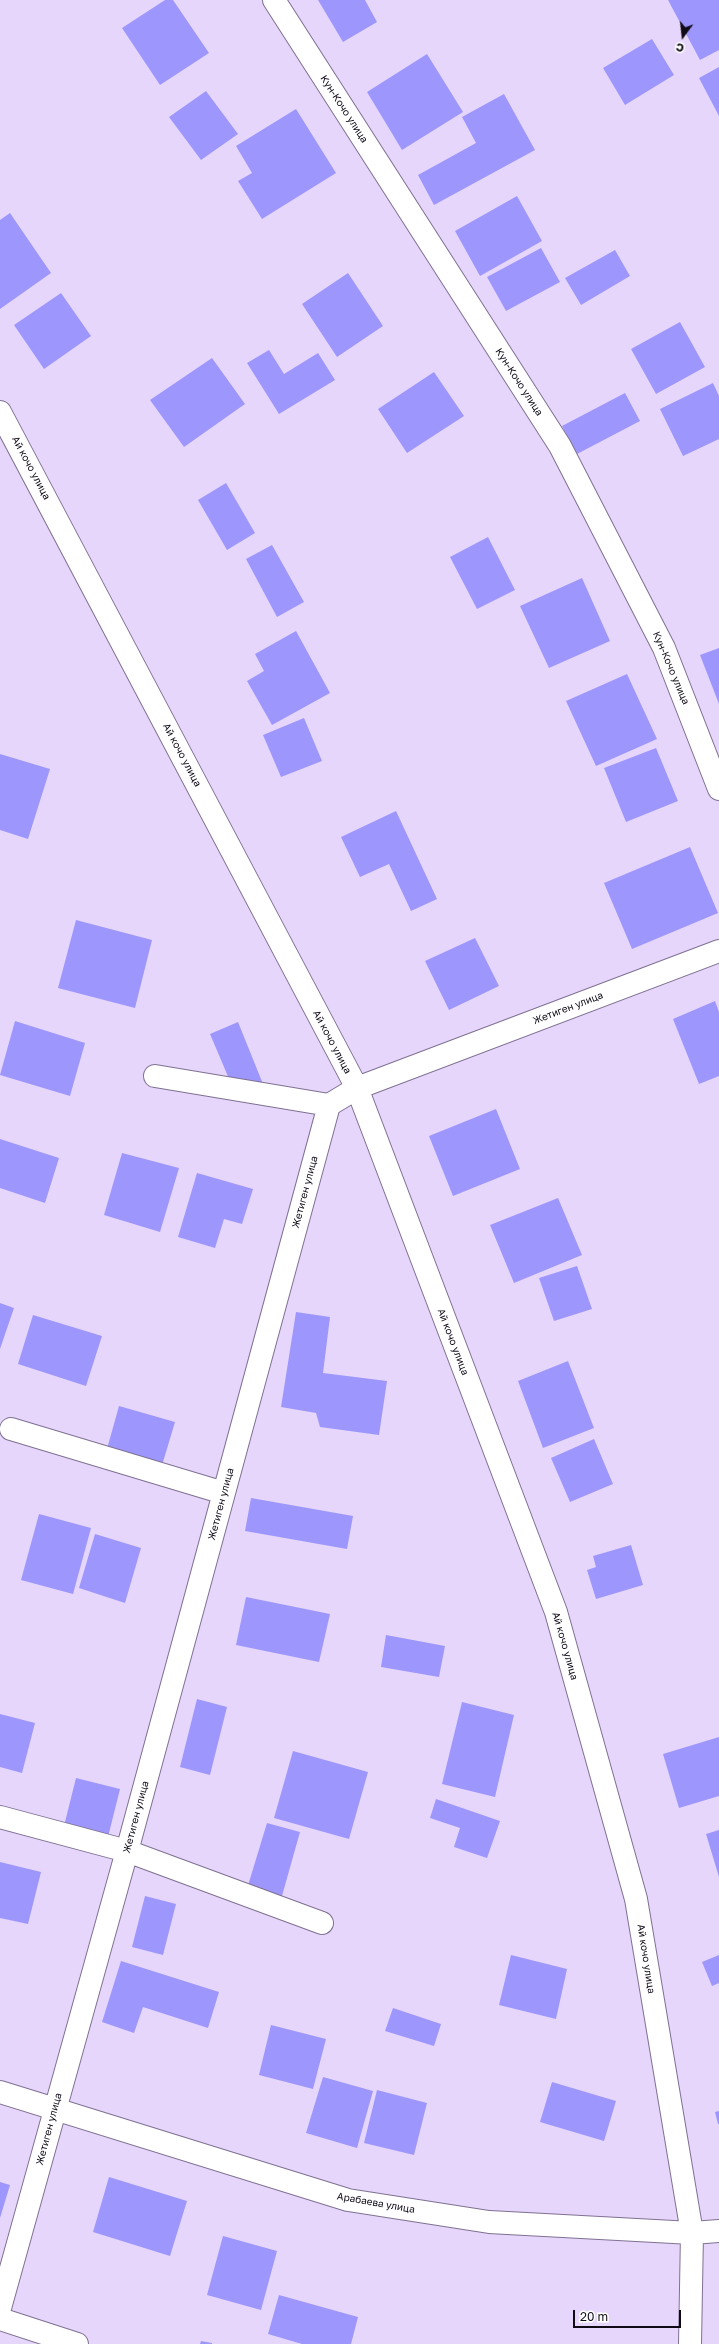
<!DOCTYPE html>
<html>
<head>
<meta charset="utf-8">
<style>
  body { margin:0 }
  #map { position:relative; width:719px; height:2344px; overflow:hidden; background:#e6d6fb; font-family:"Golos Text",sans-serif }
  canvas { display:block }
  .north { position:absolute; left:663px; top:16px; width:40px; height:40px; -webkit-text-stroke:3px #fff; paint-order:stroke; rotate:195deg; font-size:11px; font-weight:700; line-height:16px; text-align:center; color:#0f0a16 }
  .north::after { content:''; display:block; margin:auto; width:14px; height:18px; background:#0f0a16; clip-path:polygon(50% 0,100% 100%,50% 72%,0 100%) }
  .scale { position:absolute; left:573px; top:2310px; width:108px; height:18px; box-sizing:border-box; border:2px solid #0f0a16; border-top:0; padding-left:5px; font-size:12px; line-height:14px; white-space:nowrap; color:#0f0a16; -webkit-text-stroke:3px #fff; paint-order:stroke }
</style>
</head>
<body>
<div id="map">
<canvas width="719" height="2344"></canvas>
<div class="north">С</div>
<div class="scale">20 m</div>
</div>
<script>
const ctx = document.querySelector('canvas').getContext('2d');
ctx.lineJoin = 'round';
function paint(path, color) {
  ctx.fillStyle = color;
  ctx.fill(path, 'evenodd');
}
function trace(path, color, width, dash) {
  ctx.strokeStyle = color;
  ctx.lineWidth = width;
  ctx.lineCap = dash ? 'butt' : 'round';
  ctx.setLineDash(dash || []);
  ctx.stroke(path);
}
function drawText(font, color, halo, rows, align = 'center') {
  ctx.font = font + ' "Golos Text",sans-serif';
  ctx.lineWidth = 3;
  ctx.setLineDash([]);
  ctx.textBaseline = 'middle';
  ctx.strokeStyle = halo;
  ctx.fillStyle = color;
  for (const [text, x, y, turn = 0] of rows) {
    ctx.save();
    ctx.translate(x, y);
    ctx.rotate((+turn || 0) * Math.PI / 180);
    ctx.textAlign = isNaN(turn) ? turn : align;
    if (halo) ctx.strokeText(text, 0, 0);
    ctx.fillText(text, 0, 0);
    ctx.restore();
  }
}
paint(new Path2D(`
  M165 0H173L209 53 160 85 122 28Z
  M318 0H365L377 22 343 42Z
  M668 0H719V50L700 60Z
  M652 39 674 75 625 105 603 68Z
  M427 54 463 112 402 150 367 92Z
  M719 67V116L699 78Z
  M206 91 238 134 201 160 169 117Z
  M504 94 535 150 434 205 418 175 476 143 462 117Z
  M296 109 336 173 262 219 238 181 252 173 236 146Z
  M517 196 542 241 480 276 455 231Z
  M10 213 51 273 0 309V220Z
  M541 248 560 282 506 311 487 277Z
  M615 250 630 276 581 305 565 278Z
  M348 273 383 326 337 357 302 304Z
  M61 293 91 336 44 369 14 325Z
  M680 322 705 367 656 394 631 349Z
  M269 350 284 374 318 353 335 380 279 414 247 363Z
  M212 358 245 404 184 447 150 400Z
  M434 372 464 416 407 453 378 409Z
  M713 383 719 396V439L683 456 660 409Z
  M625 393 640 421 577 454 562 426Z
  M226 483 255 533 227 550 198 500Z
  M488 537 515 590 477 609 450 557Z
  M272 545 304 602 277 617 246 559Z
  M582 578 610 641 549 668 520 606Z
  M296 631 330 693 272 725 247 681 264 671 255 654Z
  M719 648V704L700 655Z
  M627 674 657 739 596 766 566 701Z
  M304 718 322 761 281 777 263 735Z
  M656 748 678 801 626 822 604 768Z
  M0 754 50 769 28 839 0 830Z
  M396 811 437 899 411 911 389 864 360 877 341 837Z
  M690 847 718 913 632 949 604 883Z
  M76 920 152 940 135 1008 58 988Z
  M475 938 499 986 449 1010 425 961Z
  M715 1001 719 1012V1076L699 1084 673 1019Z
  M15 1021 85 1043 70 1096 0 1075Z
  M238 1022 265 1089 238 1100 210 1034Z
  M496 1109 520 1169 453 1196 429 1136Z
  M0 1139 59 1158 45 1203 0 1188Z
  M122 1153 179 1168 160 1232 104 1215Z
  M197 1173 253 1189 242 1224 224 1219 215 1248 178 1237Z
  M558 1198 582 1255 514 1283 490 1225Z
  M577 1266 592 1309 554 1321 539 1278Z
  M0 1303 14 1308 0 1349Z
  M296 1312 330 1317 323 1373 387 1381 379 1435 320 1427 316 1413 281 1407Z
  M33 1315 102 1336 86 1386 18 1364Z
  M568 1361 594 1428 543 1448 518 1381Z
  M119 1406 175 1422 160 1472 105 1456Z
  M594 1439 613 1484 570 1502 551 1458Z
  M251 1498 353 1516 347 1549 245 1531Z
  M39 1514 91 1528 73 1594 21 1580Z
  M95 1534 141 1548 125 1603 79 1588Z
  M631 1545 643 1585 596 1599 587 1570 596 1567 593 1556Z
  M246 1597 330 1614 319 1662 236 1645Z
  M386 1635 445 1646 439 1677 381 1667Z
  M197 1699 227 1707 210 1775 180 1767Z
  M462 1702 514 1715 495 1797 442 1784Z
  M0 1714 35 1723 22 1773 0 1767Z
  M719 1737V1796L679 1808 663 1754Z
  M293 1751 368 1772 349 1839 274 1818Z
  M76 1778 120 1789 108 1837 64 1826Z
  M436 1799 500 1821 487 1858 454 1847 460 1828 430 1818Z
  M267 1823 300 1832 280 1903 246 1892Z
  M719 1830V1877L706 1834Z
  M0 1862 41 1872 28 1924 0 1918Z
  M145 1896 176 1904 163 1955 132 1947Z
  M511 1955 567 1969 556 2019 499 2005Z
  M719 1955V1983L712 1986 702 1962Z
  M121 1961 219 1992 208 2028 143 2007 134 2033 102 2022Z
  M393 2008 441 2024 434 2046 385 2031Z
  M271 2025 326 2039 313 2089 259 2075Z
  M323 2077 373 2091 357 2148 306 2133Z
  M552 2082 616 2101 604 2141 540 2122Z
  M377 2090 427 2103 414 2155 364 2143Z
  M719 2111V2124H718L715 2112Z
  M109 2177 187 2201 170 2256 93 2232Z
  M0 2182 10 2185 0 2218Z
  M223 2236 277 2251 261 2310 207 2295Z
  M279 2295 358 2317 351 2344H302L268 2334Z
  M201 2341 212 2343V2344H200Z`), '#9d97fd');
const street = new Path2D(`
  M274 0 560 446 664 648 719 789
  M0 412 357 1088 556 1612 636 1899 692 2233 690 2344
  M155 1076 329 1105
  M11 1429 224 1493
  M0 1817 127 1851 322 1923
  M0 2092 348 2200 489 2222 692 2233 719 2231
  M0 2308 127 1851 329 1105 357 1088 719 951
  M0 2319 77 2344`);
trace(street, '#7f7192', 24);
trace(street, '#fff', 22);
drawText('10px', '#0f0a16', '#fff', [
  ["Кун-Кочо улица",344,109,57],
  ["Кун-Кочо улица",519,382,57],
  ["Ай кочо улица",31,468,62],
  ["Кун-Кочо улица",671,668,67],
  ["Ай кочо улица",182,755,62],
  ["Жетиген улица",568,1008,-21],
  ["Ай кочо улица",332,1042,62],
  ["Жетиген улица",305,1192,-75],
  ["Ай кочо улица",453,1342,69],
  ["Жетиген улица",221,1504,-75],
  ["Ай кочо улица",565,1646,74],
  ["Жетиген улица",136,1817,-75],
  ["Ай кочо улица",646,1959,81],
  ["Жетиген улица",49,2129,-75],
  ["Арабаева улица",376,2203,10]
]);
</script>
</body>
</html>
